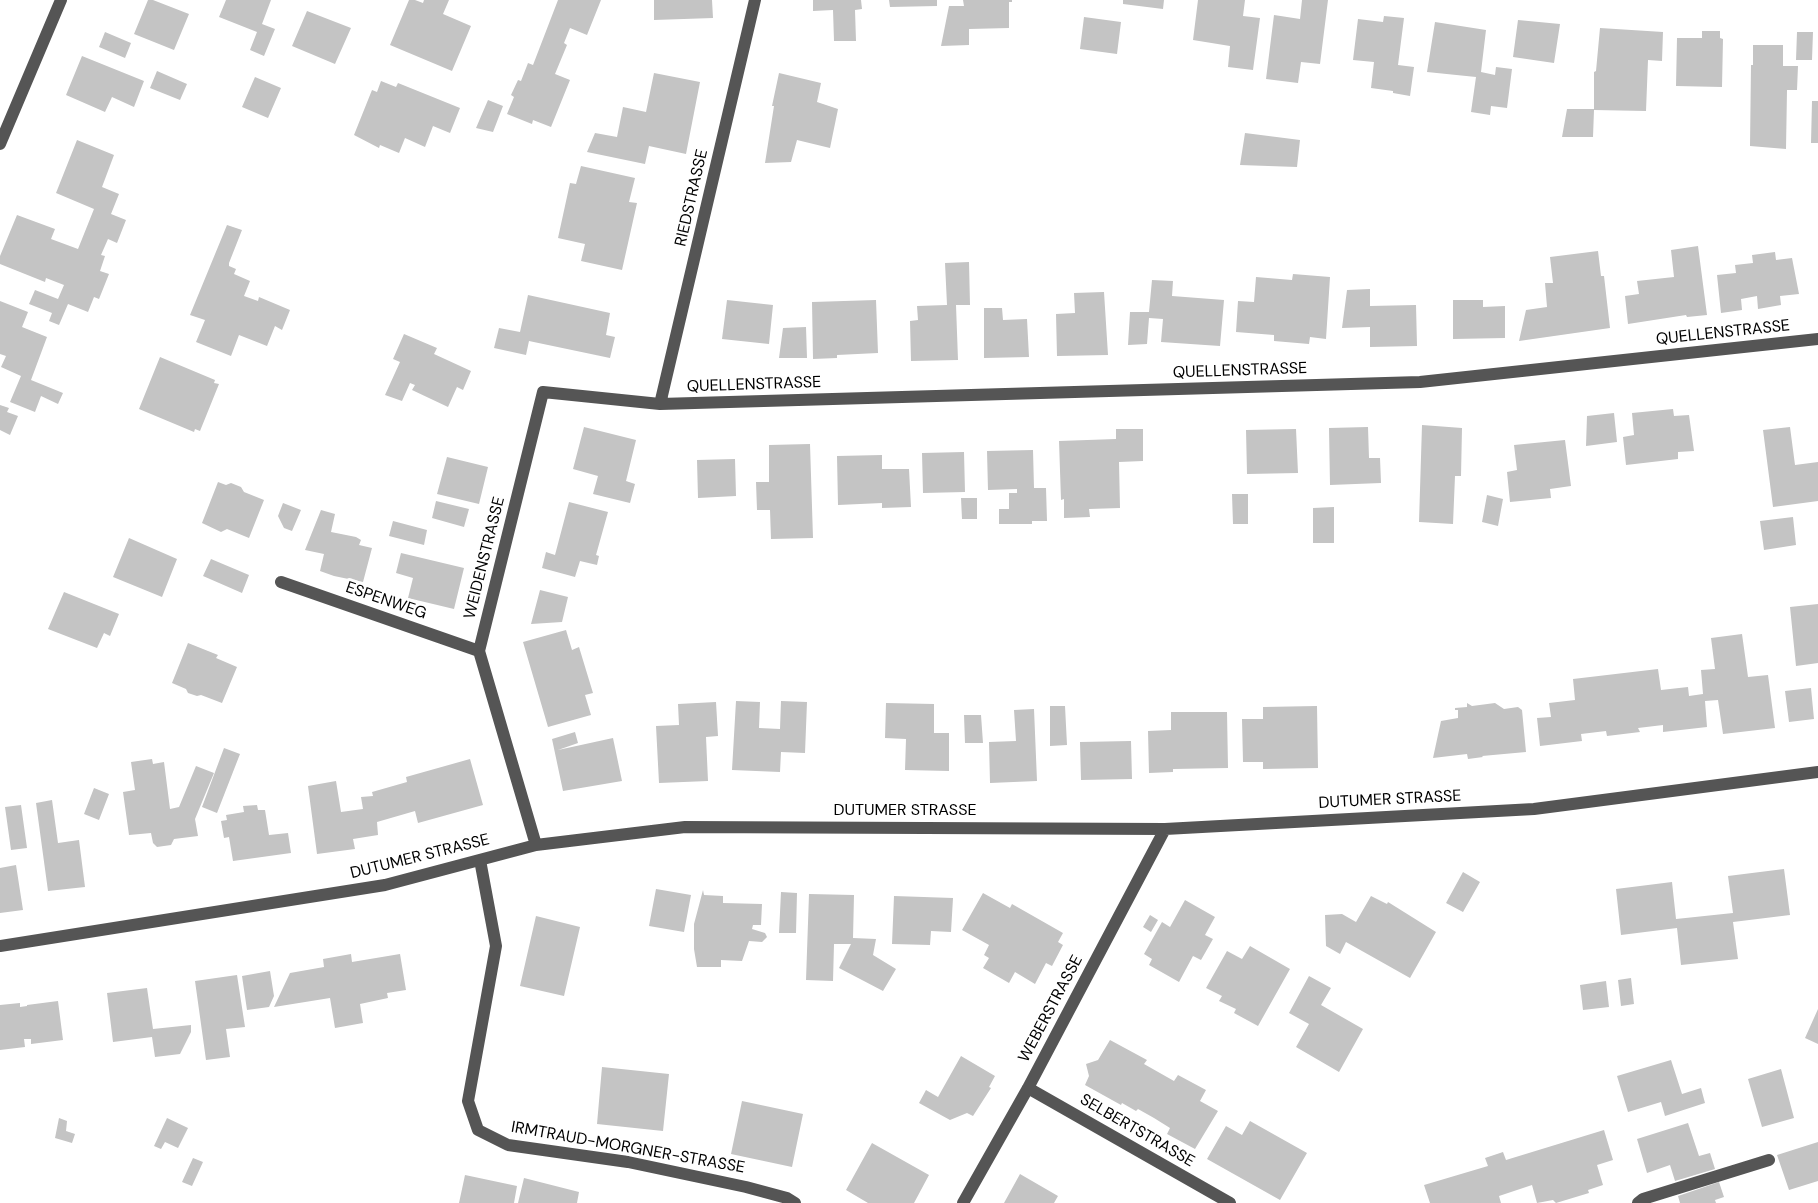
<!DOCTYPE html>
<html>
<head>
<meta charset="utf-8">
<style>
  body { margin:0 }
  canvas { display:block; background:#fff }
</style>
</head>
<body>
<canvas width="1818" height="1203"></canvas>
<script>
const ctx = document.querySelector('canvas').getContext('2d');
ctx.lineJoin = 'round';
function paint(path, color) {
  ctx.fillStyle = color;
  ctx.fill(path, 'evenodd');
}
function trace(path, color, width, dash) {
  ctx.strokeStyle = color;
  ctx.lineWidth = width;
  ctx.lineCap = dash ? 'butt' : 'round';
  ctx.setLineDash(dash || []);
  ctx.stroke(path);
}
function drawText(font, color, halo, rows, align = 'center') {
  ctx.font = font + ' "DM Sans",sans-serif';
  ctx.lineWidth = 6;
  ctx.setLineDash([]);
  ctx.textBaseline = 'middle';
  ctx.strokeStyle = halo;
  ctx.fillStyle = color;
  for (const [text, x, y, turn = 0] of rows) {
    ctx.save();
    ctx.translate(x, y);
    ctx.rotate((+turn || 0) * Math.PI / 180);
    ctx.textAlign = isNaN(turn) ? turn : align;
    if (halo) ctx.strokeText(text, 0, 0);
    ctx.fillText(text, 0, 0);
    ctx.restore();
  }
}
paint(new Path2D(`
  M148 0H153L189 14 174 50 134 34Z
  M226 0H271L262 24 275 29 264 56 250 50 257 32 219 17Z
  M409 0H415L423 3 424 0H449L443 14 471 26 452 71 390 45Z
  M558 0H601L587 35 570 28 564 43 567 45 555 74 570 80 551 127 533 120 532 124 507 114 514 97 511 95 518 80 521 81 528 63 533 65Z
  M654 0H712L713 18 654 20Z
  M813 0H861L862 9 855 10 856 41H834L833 10 813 11Z
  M889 0H937V6L890 7Z
  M963 0H1012V2H1009V28L969 29V45L941 46 949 6H964Z
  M1123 0H1164L1163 9 1123 4Z
  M1198 0H1245L1243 16 1260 18 1253 70 1228 67 1230 46 1193 40Z
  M1302 0H1328L1320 64 1301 62 1298 83 1266 79 1274 15 1300 19Z
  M307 11 351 28 335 64 292 46Z
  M1384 16 1404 18 1398 65 1414 67 1410 96 1393 93V91L1371 88 1374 62 1353 60 1358 19 1383 22Z
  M1084 17 1121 22 1117 54 1080 49Z
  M1518 20 1560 24 1554 63 1513 57Z
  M1435 22 1486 30 1481 72 1495 75 1496 67 1512 69 1507 108 1491 106 1490 115 1471 112 1476 77 1427 72Z
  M1600 28 1663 32 1662 61 1648 60 1646 111 1594 110 1593 137H1562L1567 109H1594V72L1596 71Z
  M1702 31H1720V38L1723 39 1722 87 1676 86 1677 38H1702Z
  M105 32 131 43 125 58 99 47Z
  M1797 32H1813L1812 60H1796Z
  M1753 45H1783V66H1798L1797 90H1787L1786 149 1750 146 1751 65H1753Z
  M82 56 144 81 134 107 112 97 105 112 66 95Z
  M157 71 187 84 180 100 150 88Z
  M654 73 700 82 686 154 649 146 645 164 587 152 595 133 617 137 623 107 646 112Z
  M779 73 821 83 817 102 838 109 830 148 797 140 791 162 765 163 774 106H772Z
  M255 77 281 88 268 118 242 107Z
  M381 81 396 87 398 83 460 108 450 133 433 126 425 147 405 138 399 153 380 145 379 148 354 135 372 90 377 92Z
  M488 100 503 106 493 132 476 128Z
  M1812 101H1818V143H1811Z
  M1245 133 1300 140 1297 167 1240 165Z
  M77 140 114 155 102 187 119 194 111 214 126 220 117 243 108 239 101 255 105 256 100 271 109 274 99 299 94 297 88 312 68 304 59 325 49 321 52 313 29 304 35 290 58 299 64 285 46 278 45 282 0 264V256L17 215 55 229 51 239 78 249 94 209 56 193Z
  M581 166 635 178 629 202 637 203 622 270 581 261 585 244 558 238 570 183 576 184Z
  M227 225 242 230 229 263V266L236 269 234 274 250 281 244 296 258 301 259 297 290 310 282 330 275 326 267 346 239 335 231 356 196 342 205 320 190 315Z
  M1698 246 1707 315 1687 317 1686 315 1628 324 1625 296 1639 294 1637 281 1674 277 1671 250Z
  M1598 251 1601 276H1604L1610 328 1519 341 1526 310 1547 307 1545 283H1553L1550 257Z
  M1775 252 1776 260 1792 258 1799 294 1780 296 1781 305 1758 309 1757 296 1741 299 1742 310 1721 313 1717 275 1736 273 1735 265 1753 263 1752 255Z
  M969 262 970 305H956L958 360 911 361 910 321 918 320 917 306 947 305 945 263Z
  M1293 274 1330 277 1326 339 1310 337 1309 344 1274 341V335L1236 332 1238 301 1254 302 1256 277 1292 280Z
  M1152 280 1173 281 1172 296 1224 300 1220 346 1161 342 1163 319 1149 318 1147 344 1128 345 1130 312H1149Z
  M1370 289V306L1416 305 1417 346 1370 347V327L1342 328 1347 290Z
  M1104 292 1108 355 1057 356 1056 314 1075 313 1074 293Z
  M528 295 610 313 606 335 615 337 610 358 529 341 526 355 494 348 499 328 520 332Z
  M727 300 773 305 769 344 722 339Z
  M876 300 878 353 837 355V358L813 359 812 302Z
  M1453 300H1483V307L1505 306V338L1453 339Z
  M0 301 28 312 22 327 47 337 31 380 63 393 58 404 41 396 35 412 10 402 21 376 1 367 6 356 0 354Z
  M984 308H1002L1003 320 1027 319 1029 357 984 358Z
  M806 327 807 358H779L783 328Z
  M404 334 437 348 434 354 471 371 463 390 457 387 448 407 412 390 415 385 410 383 402 401 385 395 400 362 393 359Z
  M160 357 215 380 214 383 219 384 200 431 195 429 194 432 139 409Z
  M0 405 9 408 7 412 18 416 10 435 0 430Z
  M1673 409 1674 416 1689 415 1694 451 1678 452V459L1626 465 1623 437 1634 435 1632 413Z
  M1614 413 1617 442 1586 446 1587 416Z
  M1422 425 1462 428 1461 476H1455L1453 524 1419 522Z
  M584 427 636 440 626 481 635 484 630 503 593 494 598 476 573 469Z
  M1368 427 1369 458H1380L1381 483 1330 485 1329 428Z
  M1790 427 1795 465 1818 462V501L1773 507 1763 430Z
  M1116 429H1143V461L1119 462 1120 508 1089 509 1090 517 1064 518V499L1061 500 1059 441 1116 439Z
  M1296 429 1298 473 1247 474 1246 430Z
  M1565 440 1571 486 1550 489 1551 498 1510 502 1507 472 1517 470 1514 445Z
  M810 444 813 538 771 539 770 510H757L756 482H769V445Z
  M1033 450 1034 488H1046L1047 521H1032V524H999V509H1009V493H1017V489L988 490 987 451Z
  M964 452 965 492 923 493 922 453Z
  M882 455V469H909L911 507 882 508V503L838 505 837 456Z
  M447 457 488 467 479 504 437 494Z
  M735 459 736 496 698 498 697 460Z
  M218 482 226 485 231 483 241 487 244 492 264 500 249 538 227 529 221 532 202 523Z
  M1232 494H1248V524H1233Z
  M1487 495 1503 499 1498 526 1482 522Z
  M961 498H977V519H962Z
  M436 501 469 509 464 527 432 518Z
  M569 502 608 512 596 555 599 556 597 565 580 561 575 577 542 568 546 552 555 555Z
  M283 503 301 510 292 531 284 528 278 516Z
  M1334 507V543H1313V508Z
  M321 510 335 514 331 532 356 537 361 540 359 545 372 548 363 582 334 576 320 571 324 554 305 550Z
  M1793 517 1796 545 1764 550 1760 521Z
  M393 521 427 530 424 545 389 536Z
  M129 538 177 559 162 597 113 577Z
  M401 553 464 568 454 609 408 598 413 578 396 573Z
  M211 559 249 575 242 593 203 576Z
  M540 590 568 597 562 622 531 624Z
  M64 592 119 614 110 636 104 633 97 648 48 629Z
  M1818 604V663L1796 666 1790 607Z
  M566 630 572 650 579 647 593 693 585 695 591 715 548 727 523 642Z
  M1742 634 1748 677 1768 675 1775 728 1723 734 1718 700 1705 701 1707 727 1663 732V725L1638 728 1640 732 1607 736 1606 731 1581 734 1582 741 1540 746 1537 718 1551 717 1549 703 1575 700 1573 679 1658 669 1661 690 1688 687 1689 696 1703 694 1701 670 1715 669 1711 638Z
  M188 643 218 655 216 658 237 667 222 703 201 695 197 696 188 693 186 689 172 683Z
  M1811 688 1814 719 1789 722 1785 691Z
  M736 701 760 702 759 728 780 729 781 701 807 702 805 753 781 752 780 772 732 770Z
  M716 702 718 736 706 737 708 781 659 783 656 726 679 725 678 704Z
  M886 703 934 704V733H949V771L905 770 906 739 885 738Z
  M1467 703 1472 706 1495 703 1504 709 1518 707 1522 710 1526 752 1482 756 1483 757 1468 759 1467 754 1433 758 1441 721 1458 718V710H1455V708L1467 707Z
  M1050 706H1065L1067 745 1050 746Z
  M1317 706 1318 768 1263 769V762H1243L1242 719H1263V707Z
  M1034 709 1037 781 990 783 989 742 1016 741 1014 710Z
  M1171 712H1227L1228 768 1173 769V772L1149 773 1148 731 1171 730Z
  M964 715H981L983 743H965Z
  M575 732 578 743 558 750 613 738 622 781 563 791 552 739Z
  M1131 741 1132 779 1081 780 1080 742Z
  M224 748 240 754 217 813 202 807Z
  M152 759 153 764 164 762 170 809 179 807 196 766 214 773 195 819 198 836 174 839 171 845 157 847 153 843 151 833 129 835 123 792 135 790 131 762Z
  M470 759 483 805 418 823 415 811 377 822 378 835 353 839 355 849 317 854 308 786 336 781 341 812 363 809 361 797 373 796 372 792 407 782 406 777Z
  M94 788 109 794 99 820 84 814Z
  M52 800 58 843 79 840 85 887 48 891 36 803Z
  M21 805 27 848 11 850 5 807Z
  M257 805 258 810H265L269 835 288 833 291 853 233 861 229 837 224 838 221 821 227 820 226 815 244 812 243 806Z
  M16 865 23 910 0 913V868Z
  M1784 869 1790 915 1733 922 1738 959 1681 965 1677 928 1621 935 1616 889 1672 882 1676 919 1733 913 1728 876Z
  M1463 872 1480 882 1463 912 1446 903Z
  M656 889 691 895 684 932 649 926Z
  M703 890 704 895 723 896V903L762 904 761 925H753L752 929 765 933 767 937 762 942 749 941 742 961 721 960V967H697L694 949V924Z
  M781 892 797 893 796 933H779Z
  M983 893 1010 908 1012 904 1063 933 1058 942 1063 945 1052 966 1046 963 1035 984 1015 972 1009 983 983 968 989 958 984 955 989 945 962 930Z
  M809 894 854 895 853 938 876 939 873 955 896 969 883 991 839 968 851 944H834L833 981 806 980Z
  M894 896 953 898 951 932 931 931 930 945 892 944Z
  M1371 896 1387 904 1388 902 1436 932 1410 978 1346 942 1340 954 1326 946 1325 915 1342 914 1356 922Z
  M1185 900 1215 917 1205 935 1213 939 1201 960 1193 956 1179 982 1149 965 1152 959 1144 954 1162 922 1170 927Z
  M1150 915 1158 920 1151 932 1143 927Z
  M536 916 580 927 564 996 520 986Z
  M1250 946 1290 969 1258 1026 1234 1013 1236 1009 1219 1001 1222 996 1206 988 1227 951 1242 959Z
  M351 954 352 962 400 954 406 990 387 993 388 998 360 1004 363 1023 335 1028 330 998 274 1007 290 973 324 967 323 959Z
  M270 971 274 996 269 1007 247 1010 242 976Z
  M237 975 245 1027 226 1029 230 1057 206 1060 195 981Z
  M1309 976 1331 988 1321 1005 1363 1029 1339 1072 1296 1047 1309 1024 1289 1013Z
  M1631 978 1634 1004 1621 1006 1618 980Z
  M1606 981 1609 1007 1583 1010 1580 985Z
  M147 988 153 1029 191 1025V1032L180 1054 155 1057 152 1037 113 1042 107 993Z
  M58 1001 63 1040 31 1044V1039H24L25 1047 0 1050V1005L20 1003V1007L27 1006V1005Z
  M1818 1009V1044L1805 1038Z
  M1110 1040 1147 1060 1144 1064 1174 1081 1178 1075 1206 1090 1200 1101 1218 1111 1195 1149 1167 1134 1170 1128 1154 1118 1138 1109 1136 1111 1122 1103 1121 1105 1085 1085 1089 1076 1086 1064 1098 1060Z
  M961 1056 995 1076 989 1087 991 1088 973 1116 967 1113 950 1120 919 1103 926 1090 938 1097Z
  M1671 1060 1682 1094 1701 1088 1705 1103 1665 1116 1661 1102 1628 1112 1617 1076Z
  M602 1067 669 1074 663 1131 597 1124Z
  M1781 1069 1794 1118 1762 1127 1748 1079Z
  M742 1101 803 1114 792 1167 731 1154Z
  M59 1118 67 1121 66 1131 75 1134 72 1143 55 1138Z
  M167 1118 188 1128 178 1148 165 1142 161 1149 154 1146Z
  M1250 1121 1307 1153 1280 1200 1207 1159 1226 1126 1242 1135Z
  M1688 1123 1699 1156 1710 1153 1715 1169 1675 1181 1670 1165 1647 1173 1637 1139Z
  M1604 1130 1613 1160 1597 1165 1603 1185 1588 1190 1589 1193 1556 1203 1553 1200 1537 1203 1532 1185 1499 1196 1501 1203H1430L1424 1185 1488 1166 1485 1158 1503 1152 1506 1160Z
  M1818 1142V1181L1789 1190 1777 1155Z
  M872 1143 929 1175 914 1203H868L846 1190Z
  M193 1158 203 1162 192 1186 182 1182Z
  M1020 1174 1058 1196 1054 1203H1004Z
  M465 1175 517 1186 514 1203H459Z
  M524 1178 579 1192 577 1203H518Z
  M1719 1182 1724 1197 1715 1200 1716 1203H1680L1678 1196Z`), '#c4c4c4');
trace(new Path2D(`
  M1638 1203 1643 1199 1769 1160`), '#555', 12);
trace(new Path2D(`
  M0 144 61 0
  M660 404 755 0
  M281 582 479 651
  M536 845 479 651 543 392 660 404 1420 382 1818 339
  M480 860 496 946 468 1101 478 1130 508 1145 628 1162 746 1187 787 1198 795 1203
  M0 946 385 885 536 845 685 827 1165 829 1534 809 1818 772
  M1028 1088 1230 1203
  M963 1203 1028 1088 1165 829`), '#555', 12);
drawText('16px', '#000', '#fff', [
  ["RIEDSTRASSE",692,198,-77],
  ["QUELLENSTRASSE",1723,333,-6],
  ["QUELLENSTRASSE",1240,371,-2],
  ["QUELLENSTRASSE",754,385,-2],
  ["WEIDENSTRASSE",485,558,-76],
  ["ESPENWEG",386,601,19],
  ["DUTUMER STRASSE",1390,800,-3],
  ["DUTUMER STRASSE",905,811],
  ["DUTUMER STRASSE",420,857,-14],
  ["WEBERSTRASSE",1051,1009,-62],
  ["SELBERTSTRASSE",1137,1131,30],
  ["IRMTRAUD-MORGNER-STRASSE",628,1148,10]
]);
</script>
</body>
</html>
